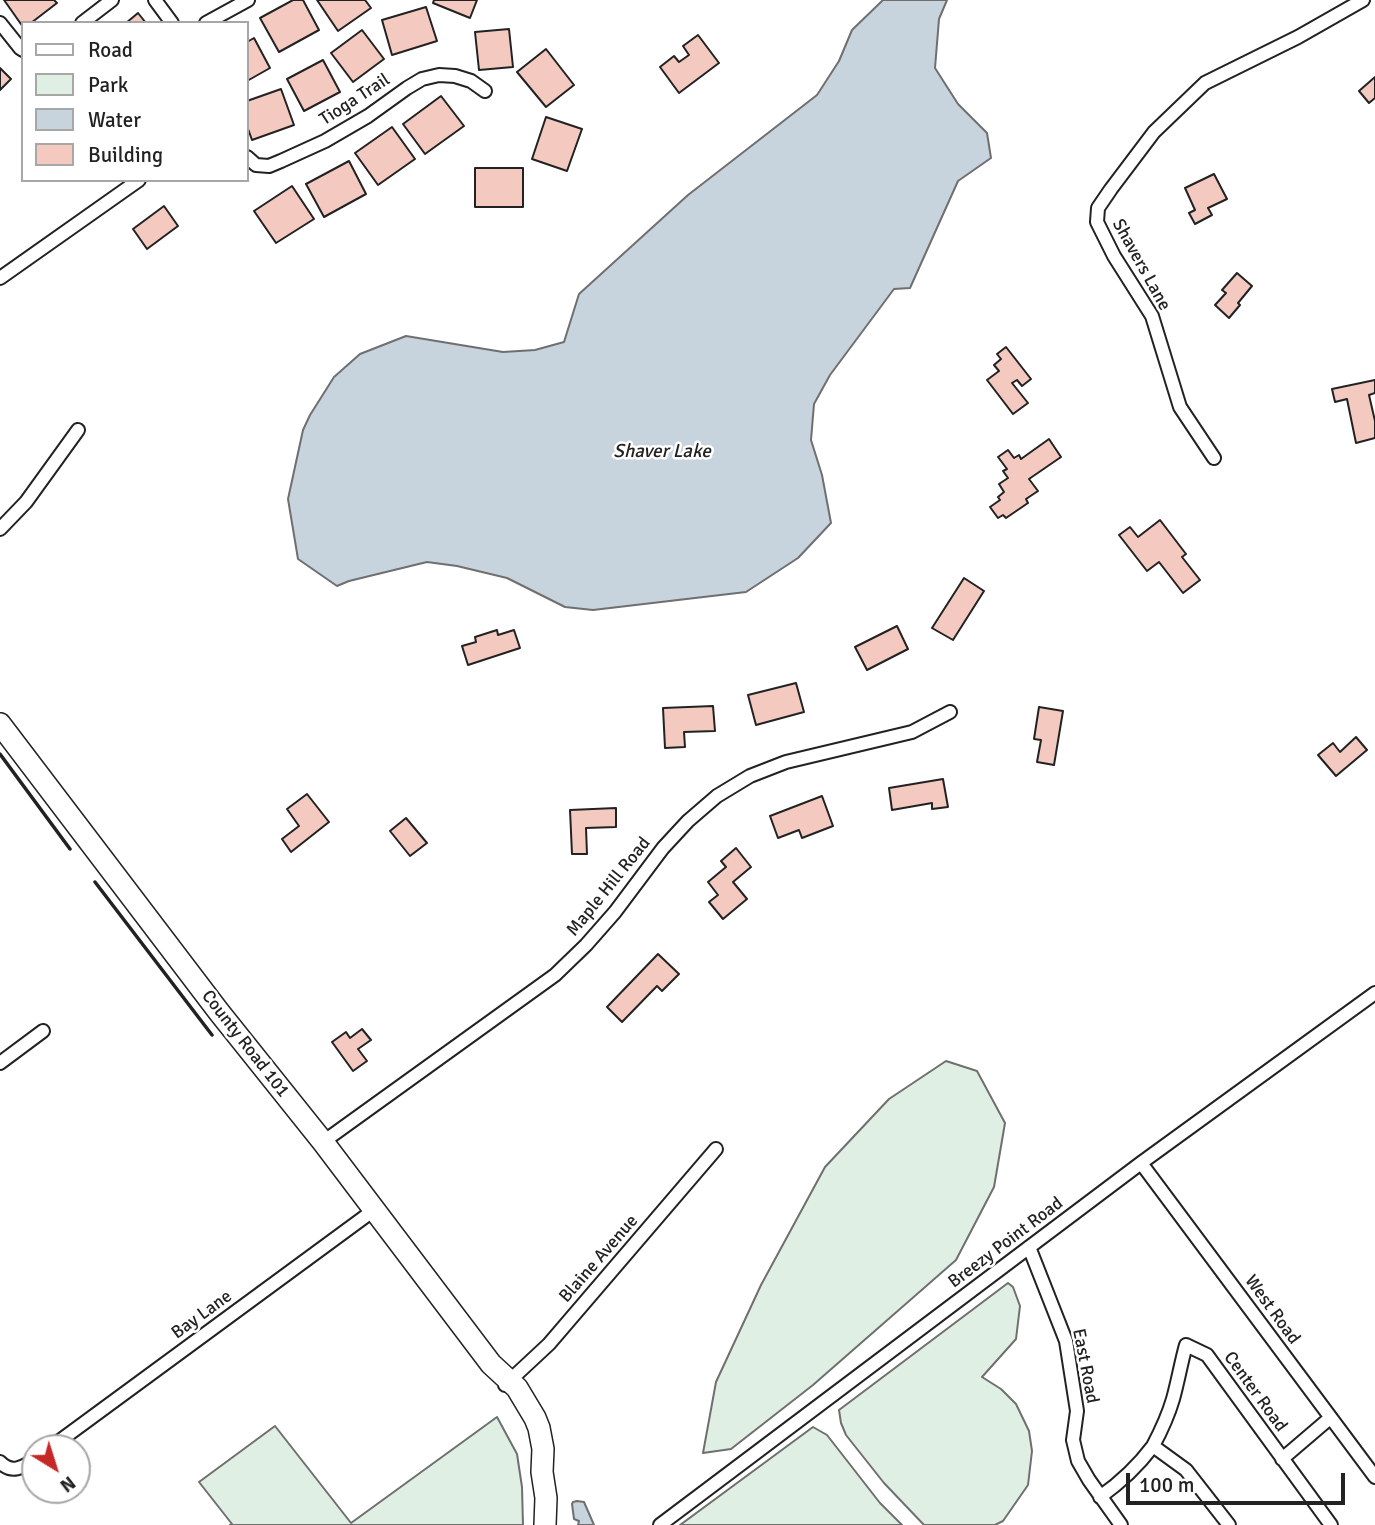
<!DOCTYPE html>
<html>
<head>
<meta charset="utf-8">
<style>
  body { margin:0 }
  #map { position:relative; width:1375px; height:1525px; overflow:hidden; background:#fff; font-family:Signika,sans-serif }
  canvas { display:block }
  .legend { position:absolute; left:21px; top:21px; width:228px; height:161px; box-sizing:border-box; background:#fff; border:2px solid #a7a7a7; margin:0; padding:9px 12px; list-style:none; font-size:21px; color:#222 }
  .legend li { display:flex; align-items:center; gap:14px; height:35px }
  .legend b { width:35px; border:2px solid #a7a7a7 }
  .north { position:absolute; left:21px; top:1434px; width:70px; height:70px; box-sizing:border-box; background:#fff; border:2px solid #a7a7a7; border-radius:50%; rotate:142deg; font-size:19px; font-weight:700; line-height:28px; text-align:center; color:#222 }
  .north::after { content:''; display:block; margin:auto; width:24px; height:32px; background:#c62828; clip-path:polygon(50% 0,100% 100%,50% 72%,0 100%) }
  .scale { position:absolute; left:1126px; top:1473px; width:219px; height:32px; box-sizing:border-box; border:4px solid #222; border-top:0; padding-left:9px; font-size:21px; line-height:24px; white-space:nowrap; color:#222; -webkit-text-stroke:5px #fff; paint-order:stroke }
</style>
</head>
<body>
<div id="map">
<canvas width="1375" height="1525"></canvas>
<ul class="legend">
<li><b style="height:9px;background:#fff"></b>Road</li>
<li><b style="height:19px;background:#e0efe3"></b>Park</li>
<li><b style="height:19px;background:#c7d3dd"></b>Water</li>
<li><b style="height:19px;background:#f3c9c0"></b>Building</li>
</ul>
<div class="north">N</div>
<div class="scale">100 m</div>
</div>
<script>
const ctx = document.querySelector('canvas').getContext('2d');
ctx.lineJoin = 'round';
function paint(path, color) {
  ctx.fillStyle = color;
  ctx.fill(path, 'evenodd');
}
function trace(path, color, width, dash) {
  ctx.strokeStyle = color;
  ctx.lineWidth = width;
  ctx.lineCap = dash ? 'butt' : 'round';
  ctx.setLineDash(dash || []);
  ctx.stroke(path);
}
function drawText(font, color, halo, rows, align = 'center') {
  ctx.font = font + ' Signika,sans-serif';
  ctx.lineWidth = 5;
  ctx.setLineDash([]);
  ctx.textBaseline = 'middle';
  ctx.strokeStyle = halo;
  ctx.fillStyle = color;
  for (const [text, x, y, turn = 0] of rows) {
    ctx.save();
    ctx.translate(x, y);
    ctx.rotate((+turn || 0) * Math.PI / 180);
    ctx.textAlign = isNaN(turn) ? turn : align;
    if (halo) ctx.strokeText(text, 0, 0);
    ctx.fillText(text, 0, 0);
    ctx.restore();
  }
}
const green = new Path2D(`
  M946 1061 977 1071 1005 1123 994 1187 956 1260 813 1385 731 1449 703 1453 716 1382 761 1285 825 1167 889 1099Z
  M1008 1283 1013 1287 1020 1306 1016 1339 982 1377 1001 1389 1016 1404 1029 1431 1032 1451 1028 1485 1003 1521 995 1525H924L884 1483 846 1435 841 1423 839 1410Z
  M497 1417 517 1454 522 1487 523 1525H230L232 1524 199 1482 275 1426 351 1523Z
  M813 1427 827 1435 880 1503 902 1525H680Z`);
paint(green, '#e0efe3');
trace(green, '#6f6f6f', 2);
const water = new Path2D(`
  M883 0H947L939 19 935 68 958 104 987 133 991 158 958 181 910 288 894 289 830 375 814 404 811 440 822 475 831 523 798 558 746 592 593 610 565 607 507 578 457 566 427 562 349 581 337 586 298 559 288 499 303 430 310 415 334 377 360 354 406 336 503 352 535 350 564 342 579 294 688 195 817 95 839 61 852 30Z
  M577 1501 584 1502 594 1525H578L579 1521 574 1519 572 1504 573 1502Z`);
paint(water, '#c7d3dd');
trace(water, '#6f6f6f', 2);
const building = new Path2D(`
  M4 0H54L57 3 31 23H23V27Z
  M293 0H303L319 30 279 52 260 18Z
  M317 0H365L371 8 338 31Z
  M434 0H477L470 18 433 3Z
  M426 7 437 41 392 55 382 20Z
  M138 13 146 23H126Z
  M509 29 513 67 479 70 475 32Z
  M362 30 384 59 353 82 331 53Z
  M698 35 719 63 679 93 660 67 674 56 679 62 689 55 683 46Z
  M254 38 270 68 247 81V42Z
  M546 49 574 85 546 107 517 72Z
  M323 60 340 92 304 111 287 79Z
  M0 68 11 79 0 90Z
  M1375 77V98L1369 103 1359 91Z
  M281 89 294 125 252 140 247 126V101Z
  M441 96 464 126 425 154 403 124Z
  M546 117 582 129 567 171 532 159Z
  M392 127 415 159 378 185 355 153Z
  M349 161 366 194 324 217 306 184Z
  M475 168H523V207H475Z
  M1214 174 1227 199 1208 208 1212 215 1195 224 1189 213 1195 210 1185 188Z
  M292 186 314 219 276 243 254 211Z
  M164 206 178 226 147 249 133 229Z
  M1237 273 1252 286 1238 303 1240 305 1229 318 1215 305 1226 293 1222 290Z
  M1006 347 1031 379 1022 386 1017 380 1012 383 1028 403 1013 414 987 380 999 371 994 365 1001 359 997 354Z
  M1375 380V393L1369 395 1375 421V438L1356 443 1347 399 1335 402 1332 389Z
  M1049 439 1061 457 1029 479 1038 491 1026 499 1028 503 1006 518 1003 515 998 518 990 507 1000 500 998 497 1004 492 999 484 1008 478 1003 471 1007 469 998 457 1008 450 1014 458 1019 455 1021 459Z
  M1160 520 1186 554 1182 557 1200 580 1183 593 1159 562 1147 571 1119 535 1130 527 1138 537Z
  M964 578 984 591 953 640 932 628Z
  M897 626 908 649 867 670 855 647Z
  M497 630 498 635 514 630 520 648 468 665 462 646 476 642 475 637Z
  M796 683 804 712 756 725 748 695Z
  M713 706 715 731 684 732 685 747 665 748 663 708Z
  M1039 707 1063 711 1054 765 1037 762 1041 740 1034 739Z
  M1356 737 1367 750 1336 776 1318 755 1333 743 1340 752Z
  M943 779 948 807 932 809V803L892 810 889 788Z
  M307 794 329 822 291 852 282 839 299 826 287 809Z
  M822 796 833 826 802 838 799 830 778 838 770 816Z
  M616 808V827L586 828 587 854H572L570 810Z
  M406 818 427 843 410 856 390 831Z
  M736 848 751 867 733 882 747 899 723 919 709 902 718 895 708 882 726 867 721 861Z
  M658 954 679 974 662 991 657 986 622 1022 607 1007Z
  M362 1029 371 1040 358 1049 367 1061 353 1071 332 1042 346 1032 350 1038Z`);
paint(building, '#f3c9c0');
trace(building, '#222', 2);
const minor = new Path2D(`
  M155 0 172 23
  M0 23 20 48 23 50
  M82 23 112 0
  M206 23 248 0
  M247 157 256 165 269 166 281 161 325 141 368 116 407 88 422 79 439 75 455 76 471 81 485 91
  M0 278 139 180
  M1214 458 1180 407 1152 316 1114 256 1097 222 1098 208 1111 189 1154 132 1205 83 1298 37 1363 0
  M0 529 26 502 78 430
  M0 1063 43 1031
  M323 1142 555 975 586 945 615 912 663 848 688 821 717 796 750 776 786 762 912 732 950 712
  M1141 1163 1375 1477
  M1029 1247 1066 1341 1077 1411 1073 1440 1078 1461 1089 1480 1121 1525
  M505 1385 549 1344 716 1149
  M1153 1446C1161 1431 1168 1416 1173 1399 1178 1381 1181 1363 1186 1345L1207 1355 1331 1525
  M50 1448 374 1210
  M1282 1459 1330 1418
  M0 1462C11 1474 23 1468 35 1459
  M1100 1497C1121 1482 1138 1466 1153 1446L1186 1470 1229 1525
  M660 1525 1141 1163 1375 993`);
const primary = new Path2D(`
  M0 724 219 1012 323 1142 491 1364 517 1388 535 1418 539 1428 543 1449 542 1472 546 1498 545 1525`);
trace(minor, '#222', 16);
trace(primary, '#222', 24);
trace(minor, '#fff', 12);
trace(primary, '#fff', 21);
trace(new Path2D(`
  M0 754 70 849
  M95 882 212 1035`), '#222', 3.5);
drawText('18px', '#222', '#fff', [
  ["Tioga Trail",355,100,-33],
  ["Shavers Lane",1141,265,61],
  ["Maple Hill Road",609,887,-51],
  ["County Road 101",245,1044,52],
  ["Breezy Point Road",1006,1243,-37],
  ["Blaine Avenue",599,1259,-49],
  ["West Road",1272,1310,54],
  ["Bay Lane",202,1315,-36],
  ["East Road",1085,1366,79],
  ["Center Road",1255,1392,54]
]);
drawText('italic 19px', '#222', '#fff', [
  ["Shaver Lake",662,452]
]);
</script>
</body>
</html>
